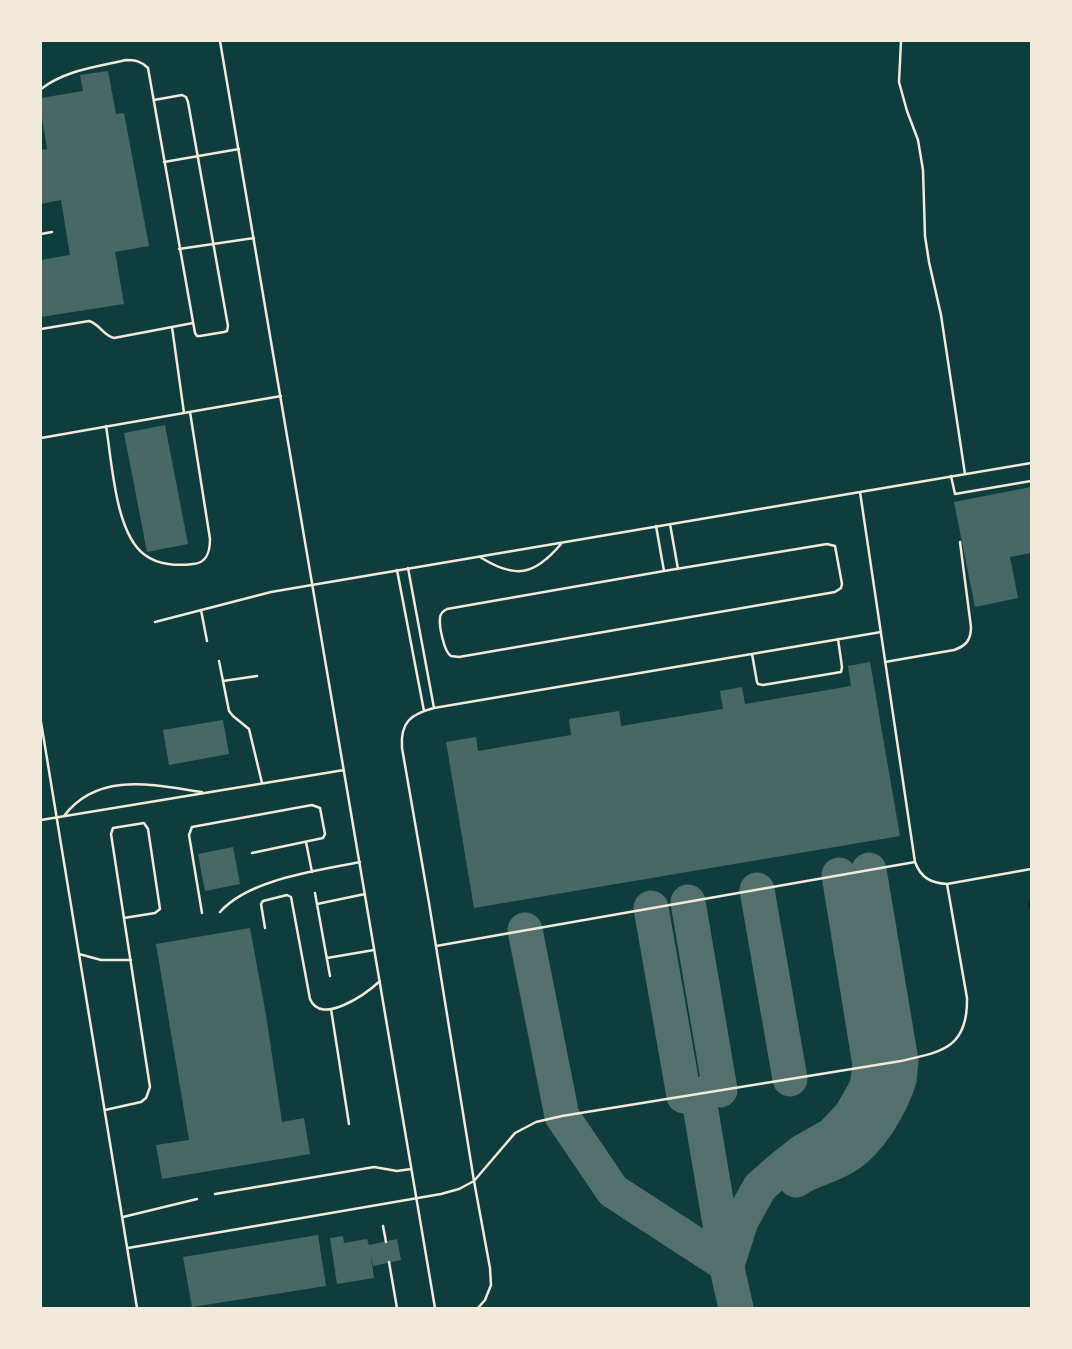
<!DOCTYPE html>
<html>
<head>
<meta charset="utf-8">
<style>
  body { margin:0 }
  #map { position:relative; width:1072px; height:1349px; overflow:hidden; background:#0f3d3e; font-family:Literata,serif }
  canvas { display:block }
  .frame { position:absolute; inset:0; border:42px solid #f1e9da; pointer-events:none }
</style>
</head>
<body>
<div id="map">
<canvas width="1072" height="1349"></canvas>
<div class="frame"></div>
</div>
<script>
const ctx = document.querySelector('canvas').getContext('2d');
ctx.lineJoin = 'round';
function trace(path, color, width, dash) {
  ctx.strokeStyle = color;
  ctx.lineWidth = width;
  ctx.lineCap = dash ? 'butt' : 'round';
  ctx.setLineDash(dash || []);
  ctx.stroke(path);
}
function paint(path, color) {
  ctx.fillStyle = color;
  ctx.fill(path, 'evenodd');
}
trace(new Path2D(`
  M1030 904 1031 908`), '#0a2a2b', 4);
trace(new Path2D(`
  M757 890 790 1079
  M688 902 720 1090
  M651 908 684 1096
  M525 930 562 1116 613 1191 727 1265 741 1221 760 1187 777 1172 802 1152 832 1135 851 1115 867 1087 870 1065 839 875
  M698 1094 729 1277 736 1308
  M796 1180C812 1169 833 1166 848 1155 870 1141 891 1105 899 1080 900 1074 900 1067 901 1061L869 870`), '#53706d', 35);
paint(new Path2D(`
  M108 71 116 114 124 113 149 246 115 252 124 304 41 317V260L70 255 61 200 41 204V150L47 149 41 112V98L83 91 80 75Z
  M165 425 188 544 147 552 124 433Z
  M1031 487V553L1010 557 1018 598 975 607 954 502Z
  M870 662 900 836 474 908 446 742 476 737 478 751 571 735 569 719 619 711 621 726 723 709 720 691 742 687 745 704 851 686 848 666Z
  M223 720 229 754 169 765 163 730Z
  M233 847 240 884 205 891 198 854Z
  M250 928 266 1015 282 1122 304 1118 310 1154 162 1179 156 1145 189 1140 156 944Z
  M318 1235 326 1286 192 1307 183 1257Z
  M343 1236 344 1243 367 1239 369 1245 397 1239 401 1260 373 1266 370 1251 374 1278 337 1284 330 1238Z`), '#486865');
trace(new Path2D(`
  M220 41 435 1308
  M901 41 899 82 907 111 918 140 923 170 925 236 929 262 941 315 965 474
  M41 89C65 70 97 67 126 60 135 60 141 61 148 68L195 333 197 336H200L224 332 227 331 228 326 188 102 186 97 182 95 154 100
  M164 162 239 149
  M41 234 52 232
  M179 249 254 238
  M172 327 184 413
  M41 329 89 321C100 324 102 335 114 338L193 323
  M106 426C112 461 115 534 145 555 158 565 178 566 193 564 207 563 210 552 210 539L190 412
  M41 438 281 396
  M951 476 955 494 1031 481
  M860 492 915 862C921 878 931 883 947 884L1031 869
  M670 524 678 569
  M656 526 664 571
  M827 544 835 546 842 584 841 588 835 592 459 657 451 656C444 652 439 626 440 618 440 613 443 611 447 609L664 571Z
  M480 557C515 579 534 576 561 544
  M408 568 434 708
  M397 570 424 711
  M201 610 207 641
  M155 622 271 592 312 585 1031 463
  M752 654 757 682 758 684 763 685 841 672 842 667 838 639
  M219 661 229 711 233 716 249 729 262 783
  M885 662 954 650C966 646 971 640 971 627L960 542
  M223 681 257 676
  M41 722 137 1308
  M64 816C98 771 154 785 202 792
  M41 820 344 770
  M306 842 312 872
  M315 893 330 976
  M317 904 365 894
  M220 912C249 879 317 871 360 862
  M202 913 189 835 192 827 312 805 320 808 325 834 323 838 252 853
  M265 928 261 904 263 901 287 895 291 897 310 999C321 1026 366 994 380 981
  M436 946 915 862
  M79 954 101 960H131
  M327 958 374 950
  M331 1009 349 1124
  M105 1110 141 1102 146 1098 150 1087 111 834 113 828 144 823 148 829 160 909 155 913 124 918
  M215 1194 374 1167 397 1171 411 1169
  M123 1217 197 1199
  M383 1226 386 1242
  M128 1248 441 1194 459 1189 474 1181 515 1133 536 1122 562 1116 901 1061C942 1052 968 1048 967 998L947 884
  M389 1262 397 1308
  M478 1308 485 1300 491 1285 490 1268 474 1181 429 903 402 748C400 722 411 714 434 708L881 632`), '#f1e9da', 2.5);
</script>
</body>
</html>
